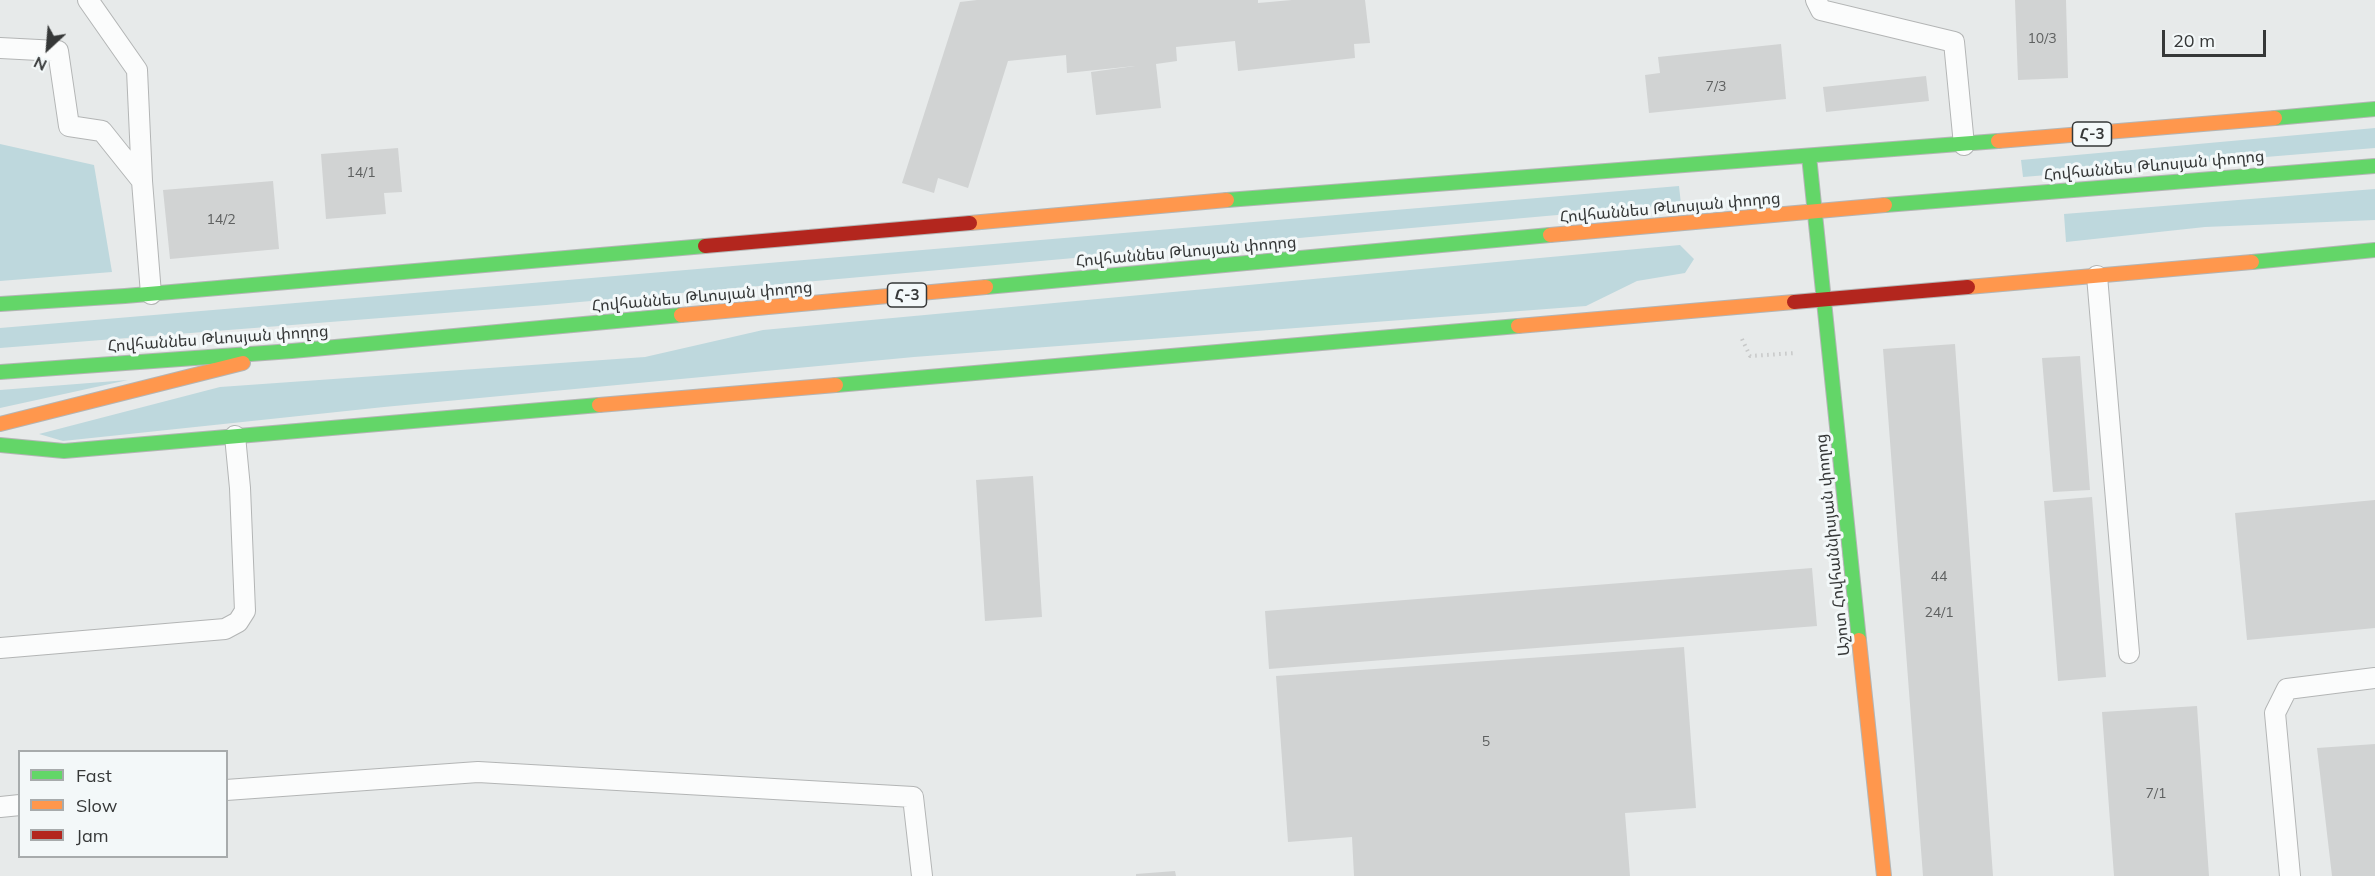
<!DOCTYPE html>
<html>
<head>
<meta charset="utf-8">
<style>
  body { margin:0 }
  #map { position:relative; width:2375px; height:876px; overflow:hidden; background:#e7eaea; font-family:Mulish,sans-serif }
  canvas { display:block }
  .legend { position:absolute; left:18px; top:750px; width:210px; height:108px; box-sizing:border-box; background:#f3f8f9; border:2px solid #a7abac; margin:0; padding:8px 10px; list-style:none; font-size:18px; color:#363838 }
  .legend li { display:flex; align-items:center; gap:12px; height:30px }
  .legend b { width:30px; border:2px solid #a7abac }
  .north { position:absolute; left:18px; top:18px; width:60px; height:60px; -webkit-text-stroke:4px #f3f8f9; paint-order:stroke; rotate:206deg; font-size:16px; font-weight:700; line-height:24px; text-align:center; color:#363838 }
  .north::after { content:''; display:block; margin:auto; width:21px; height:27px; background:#363838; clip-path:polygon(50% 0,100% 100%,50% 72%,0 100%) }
  .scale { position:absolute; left:2162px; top:30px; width:104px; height:27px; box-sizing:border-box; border:3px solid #363838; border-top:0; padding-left:8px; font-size:18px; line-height:21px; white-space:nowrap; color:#363838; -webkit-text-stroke:4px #f3f8f9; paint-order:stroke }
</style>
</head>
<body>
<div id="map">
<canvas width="2375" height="876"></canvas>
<ul class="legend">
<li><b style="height:8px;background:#63d668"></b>Fast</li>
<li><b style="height:8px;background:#ff974d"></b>Slow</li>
<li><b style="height:8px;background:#b3261e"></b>Jam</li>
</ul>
<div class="north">N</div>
<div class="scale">20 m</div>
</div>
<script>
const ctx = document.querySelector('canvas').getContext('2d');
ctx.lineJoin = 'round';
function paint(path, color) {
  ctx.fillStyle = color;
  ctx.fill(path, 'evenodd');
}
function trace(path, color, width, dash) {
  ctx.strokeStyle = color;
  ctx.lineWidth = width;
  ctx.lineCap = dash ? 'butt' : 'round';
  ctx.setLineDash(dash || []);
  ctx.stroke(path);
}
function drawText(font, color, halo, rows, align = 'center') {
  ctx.font = font + ' Mulish,"Noto Sans Armenian",sans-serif';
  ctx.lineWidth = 6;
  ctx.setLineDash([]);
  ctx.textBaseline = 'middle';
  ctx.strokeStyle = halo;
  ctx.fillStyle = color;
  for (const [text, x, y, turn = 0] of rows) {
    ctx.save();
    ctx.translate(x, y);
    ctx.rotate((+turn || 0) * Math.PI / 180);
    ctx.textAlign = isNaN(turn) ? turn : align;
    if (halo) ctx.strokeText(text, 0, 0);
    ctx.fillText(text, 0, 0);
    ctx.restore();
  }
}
paint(new Path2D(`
  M2375 128V148L2023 177 2021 160Z
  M0 144 94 165 112 272 0 281Z
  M1679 186 1681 204 546 305 0 348V328Z
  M2375 189V220L2205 227 2066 242 2064 214Z
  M1680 245 1694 259 1685 273 1637 281 1586 306 914 357 384 407 63 441 39 434 220 387 645 357 763 330Z
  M128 380 0 408V390Z`), '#bed8dd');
paint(new Path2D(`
  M977 0H1258V3L1292 0H1365L1370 43 1354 44 1355 58 1238 71 1235 41 1176 47 1177 61 1156 64 1161 108 1096 115 1091 72 1135 66 1067 73 1066 55 1008 61 968 188 938 178 934 193 902 183 960 2Z
  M2015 0H2066L2068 78 2018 80Z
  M1781 44 1786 99 1649 113 1645 75 1660 73 1658 57Z
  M1926 76 1929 101 1826 112 1823 87Z
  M398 148 402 192 384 193 386 214 326 219 321 154Z
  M273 181 279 249 170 259 163 190Z
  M1955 344 1993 876H1923L1883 349Z
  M2080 356 2090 490 2053 492 2042 358Z
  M1033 476 1042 617 985 621 976 480Z
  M2092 497 2106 677 2058 681 2044 501Z
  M2375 500V628L2247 640 2235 513Z
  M1812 568 1817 626 1269 669 1265 611Z
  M1684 647 1696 808 1625 813 1630 876H1354L1352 837 1288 842 1276 676Z
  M2197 706 2209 876H2114L2102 712Z
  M2375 744V876H2332L2317 748Z
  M1175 871 1176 876H1136V874Z`), '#d1d3d3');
const lane = new Path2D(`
  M88 0 137 70 142 181
  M1816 0 1821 10 1954 42 1964 145
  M0 48 58 51 69 126 102 131 142 181 151 294
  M2097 276 2129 653
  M0 648 225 629 238 622 245 611 240 488 235 436
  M226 790 478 772 913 797 922 876
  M0 807 20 805
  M2290 876 2275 713 2287 689 2375 678`);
const fast = new Path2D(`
  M2275 118 2375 109
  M1809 156 1859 640
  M1227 200C1484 178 1741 163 1998 141
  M1885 205 2375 166
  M2252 262 2375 250
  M986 287 1550 235
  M0 304 125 296 705 246
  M0 372 292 351 681 315
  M836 385 1518 326
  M0 445 64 451 599 405`);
const slow = new Path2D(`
  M1998 141 2275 118
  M970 223 1227 200
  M1550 235 1885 205
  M1968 287 2252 262
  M681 315 986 287
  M1518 326 1794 302
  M599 405 836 385
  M0 424 243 363
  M1859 640 1884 876`);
const jam = new Path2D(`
  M705 246 970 223
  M1794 302 1968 287`);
trace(lane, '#b3b5b5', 22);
trace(fast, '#b3b5b5', 16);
trace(slow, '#b3b5b5', 16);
trace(jam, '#b3b5b5', 16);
trace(new Path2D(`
  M1742 339 1750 356 1796 353`), '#c7c8c8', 4, [1.5, 4.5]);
trace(lane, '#fbfcfc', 20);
trace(fast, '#63d668', 14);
trace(slow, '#ff974d', 14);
trace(jam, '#b3261e', 14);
drawText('14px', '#5e6060', null, [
  ["10/3",2042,39],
  ["7/3",1716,87],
  ["14/1",361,173],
  ["14/2",221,220],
  ["44",1939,577],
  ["24/1",1939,613],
  ["5",1486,742],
  ["7/1",2156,794]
]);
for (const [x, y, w] of [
  [2092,134,39],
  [907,295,39]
]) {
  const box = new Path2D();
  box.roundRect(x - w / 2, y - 12, w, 24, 4.5);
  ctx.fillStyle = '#f3f8f9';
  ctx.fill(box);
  trace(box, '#363838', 1.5);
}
drawText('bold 15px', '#363838', null, [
  ["Հ-3",2092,134],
  ["Հ-3",907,295]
]);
drawText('16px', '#363838', '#f3f8f9', [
  ["Հովհաննես Թևոսյան փողոց",2154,166,-5],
  ["Հովհաննես Թևոսյան փողոց",1670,208,-5],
  ["Հովհաննես Թևոսյան փողոց",1186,252,-5],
  ["Հովհաննես Թևոսյան փողոց",702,297,-5],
  ["Հովհաննես Թևոսյան փողոց",218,339,-4],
  ["Աշոտ Հովհաննիսյան փողոց",1833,545,-96]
]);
</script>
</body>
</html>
